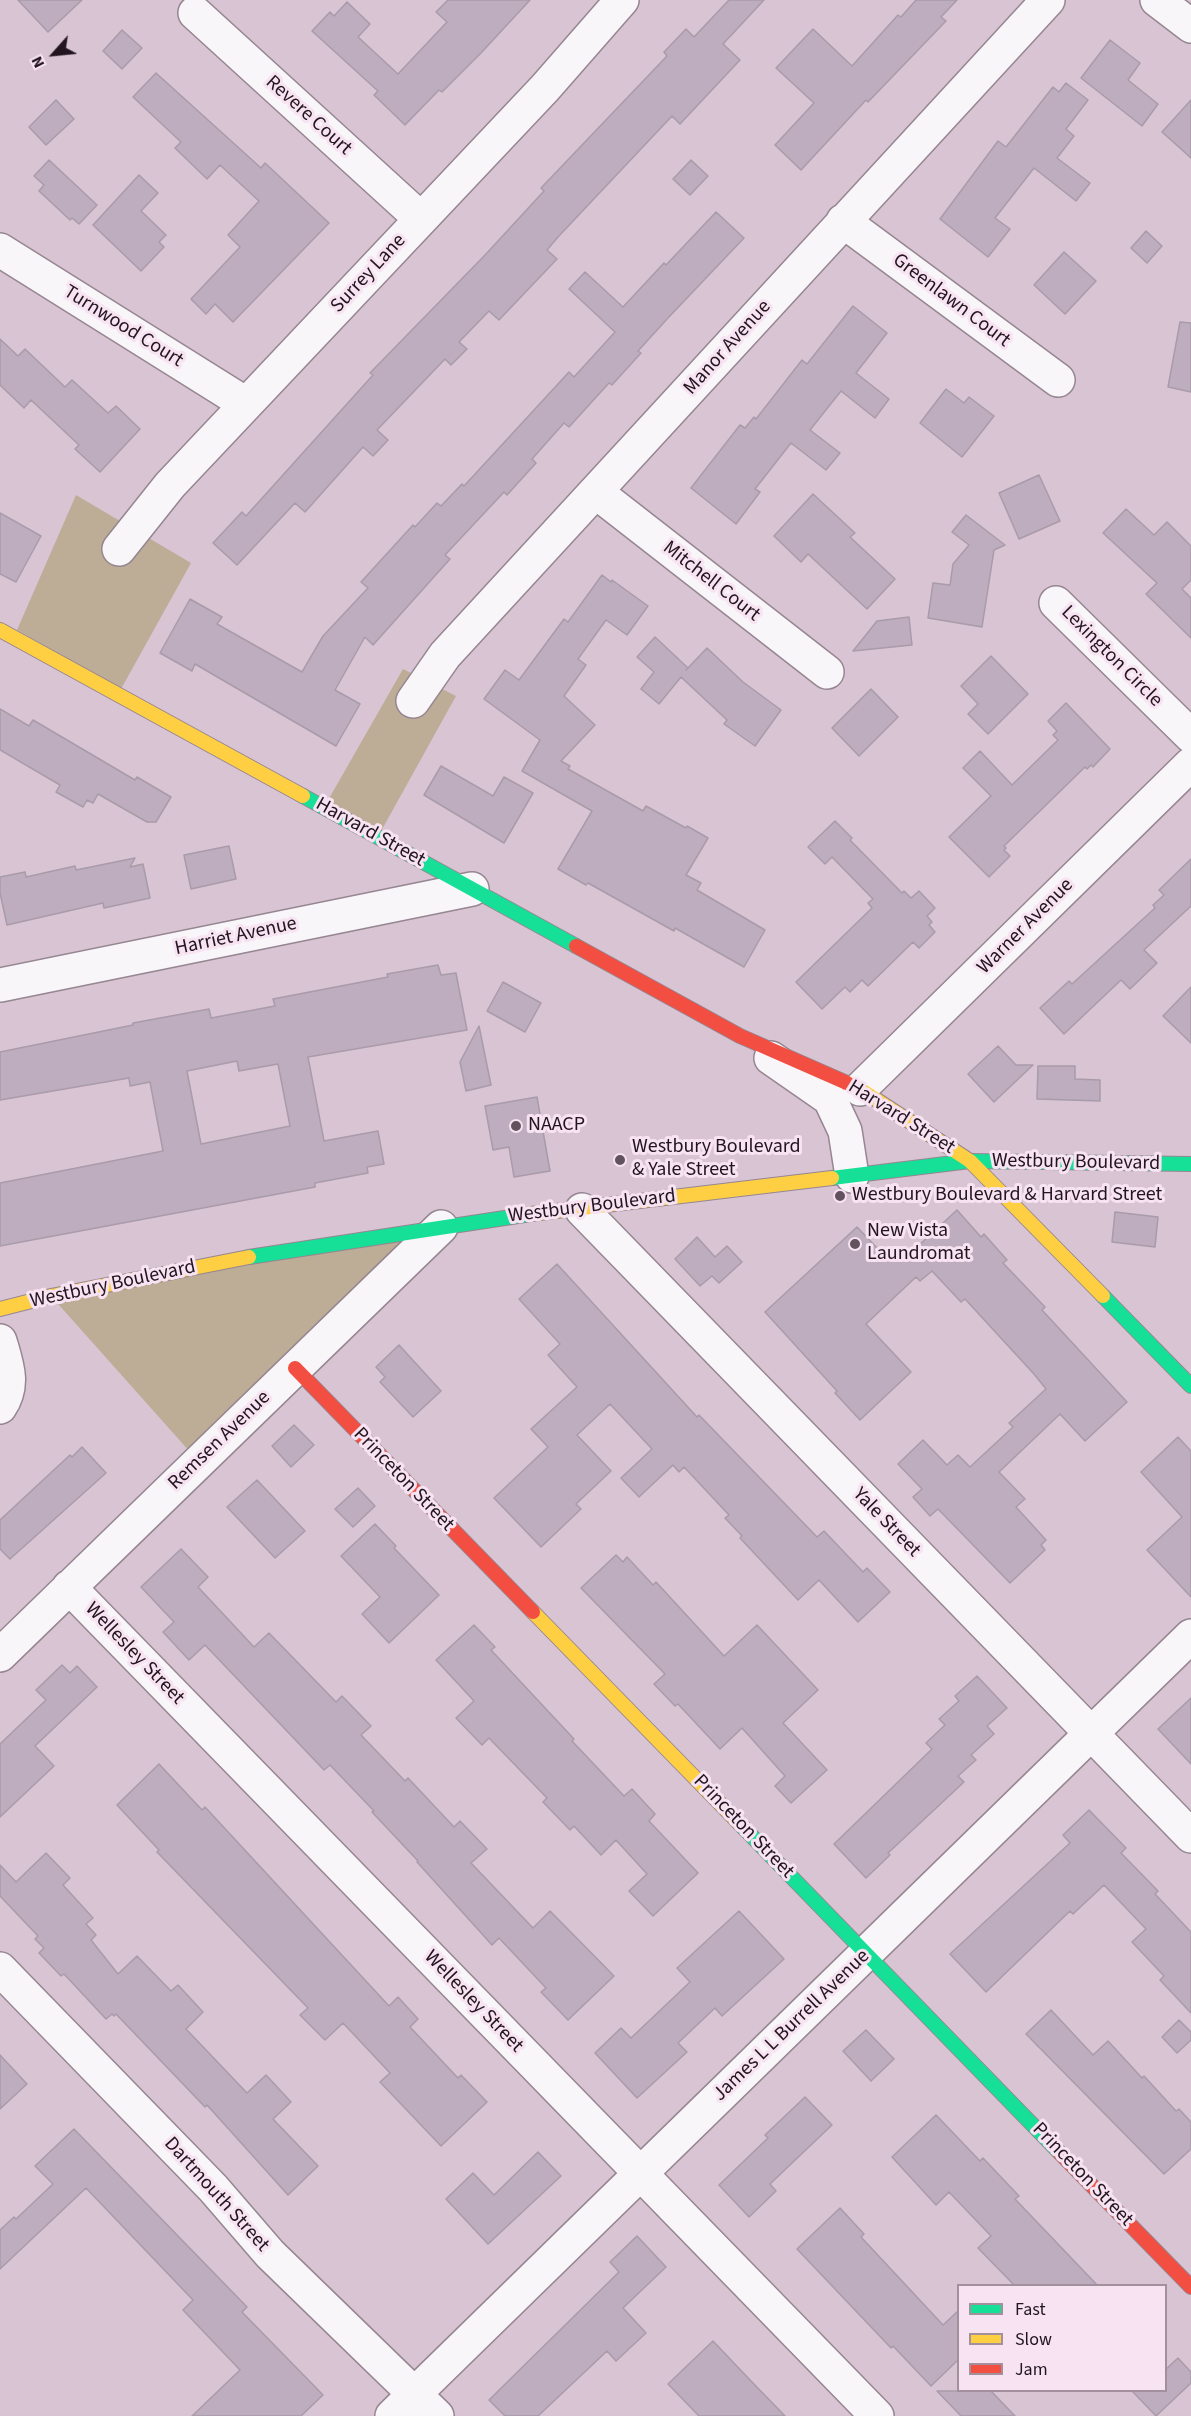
<!DOCTYPE html>
<html>
<head>
<meta charset="utf-8">
<style>
  body { margin:0 }
  #map { position:relative; width:1191px; height:2416px; overflow:hidden; background:#d9c4d4; font-family:"Source Sans 3",sans-serif }
  canvas { display:block }
  .legend { position:absolute; left:957px; top:2284px; width:210px; height:108px; box-sizing:border-box; background:#f7e3f1; border:2px solid #a2919d; margin:0; padding:8px 10px; list-style:none; font-size:18px; color:#22151f }
  .legend li { display:flex; align-items:center; gap:12px; height:30px }
  .legend b { width:30px; border:2px solid #a2919d }
  .north { position:absolute; left:24px; top:24px; width:60px; height:60px; -webkit-text-stroke:4px #f7e3f1; paint-order:stroke; rotate:243deg; font-size:16px; font-weight:700; line-height:24px; text-align:center; color:#22151f }
  .north::after { content:''; display:block; margin:auto; width:21px; height:27px; background:#22151f; clip-path:polygon(50% 0,100% 100%,50% 72%,0 100%) }
</style>
</head>
<body>
<div id="map">
<canvas width="1191" height="2416"></canvas>
<ul class="legend">
<li><b style="height:8px;background:#16e098"></b>Fast</li>
<li><b style="height:8px;background:#ffcf43"></b>Slow</li>
<li><b style="height:8px;background:#f24e42"></b>Jam</li>
</ul>
<div class="north">N</div>
</div>
<script>
const ctx = document.querySelector('canvas').getContext('2d');
ctx.lineJoin = 'round';
function paint(path, color) {
  ctx.fillStyle = color;
  ctx.fill(path, 'evenodd');
}
function trace(path, color, width, dash) {
  ctx.strokeStyle = color;
  ctx.lineWidth = width;
  ctx.lineCap = dash ? 'butt' : 'round';
  ctx.setLineDash(dash || []);
  ctx.stroke(path);
}
function drawText(font, color, halo, rows, align = 'center') {
  ctx.font = font + ' "Source Sans 3",sans-serif';
  ctx.lineWidth = 6;
  ctx.setLineDash([]);
  ctx.textBaseline = 'middle';
  ctx.strokeStyle = halo;
  ctx.fillStyle = color;
  for (const [text, x, y, turn = 0] of rows) {
    ctx.save();
    ctx.translate(x, y);
    ctx.rotate((+turn || 0) * Math.PI / 180);
    ctx.textAlign = isNaN(turn) ? turn : align;
    if (halo) ctx.strokeText(text, 0, 0);
    ctx.fillText(text, 0, 0);
    ctx.restore();
  }
}
paint(new Path2D(`
  M76 495 191 563 121 689 17 630Z
  M403 669 456 696 380 833 327 802Z
  M441 1227 199 1462 51 1296Z`), '#bdac96');
const building = new Path2D(`
  M18 0H82L48 32Z
  M448 0H530L481 53 442 92 439 90 405 125 374 95 378 91 312 31 330 12 334 16 347 2 370 24 358 37 398 74 447 22 436 12Z
  M729 0H764L723 44 740 60 680 124 672 116 558 237 547 250 557 259 499 320 489 311 459 342 467 349 451 365 445 359 377 430 388 440 373 456 363 447 305 512 295 503 237 565 213 543 242 512 246 516 373 375 370 373 486 254 544 191 541 188 667 56 664 52 686 29 694 37Z
  M916 0H957L941 17 946 21 868 102 866 100 801 170 775 145 814 103 776 68 813 29 852 66 898 15 901 17Z
  M122 30 142 48 122 69 103 51Z
  M1110 40 1140 63 1128 80 1158 104 1142 126 1081 78Z
  M156 73 261 168 265 163 329 223 233 322 215 304 206 314 191 299 240 247 228 235 259 201 220 165 207 179 175 148 181 142 133 97Z
  M1066 83 1088 100 1066 129 1074 136 1057 158 1090 183 1076 201 1034 168 995 218 1010 229 988 257 940 219 998 141 1006 147 1053 87 1059 92Z
  M56 100 74 119 46 145 29 127Z
  M1191 100V158L1162 132Z
  M49 160 97 205 79 224 72 218 70 220 39 191 44 185 34 176Z
  M691 160 708 176 690 195 673 179Z
  M139 175 158 193 141 211 166 235 159 242 164 247 141 271 93 225Z
  M716 212 744 238 668 318 638 351 641 353 612 385 609 383 569 427 564 423 532 459 536 463 507 495 504 492 445 555 450 559 373 645 365 637 335 690 360 704 336 746 195 664 192 671 160 653 190 599 222 617 217 624 302 672 323 636 368 588 361 582 413 525 415 527 437 503 441 506 462 484 464 486 569 372 574 377 615 332 569 289 585 272 623 307 664 263 666 265Z
  M1146 231 1162 246 1147 263 1131 248Z
  M1064 252 1096 281 1065 314 1034 285Z
  M853 306 887 333 856 373 889 399 875 418 841 391 810 430 840 453 826 470 791 443 755 489 760 492 736 524 691 488 740 425 745 428 754 417 756 419 802 360 807 364Z
  M1180 322 1191 323V392L1168 387Z
  M0 339 18 356 25 349 65 387 72 380 108 413 116 406 140 429 100 472 75 449 79 445 31 400 24 408 0 385Z
  M946 389 964 403 969 397 994 416 962 457 920 423Z
  M1039 475 1060 521 1019 539 999 493Z
  M813 494 855 533 850 537 895 579 867 609 808 554 801 562 774 536Z
  M1126 509 1154 535 1167 522 1191 546V580L1182 589 1191 598V638L1146 594 1157 583 1103 533Z
  M0 513 41 536 16 582 0 574Z
  M966 515 1005 545 994 550 982 627 928 618 933 583 950 585 953 564 969 545 952 532Z
  M602 575 611 582 612 580 648 606 627 635 606 620 578 659 586 665 564 696 595 725 561 761 570 766 568 769 643 811 646 806 686 828 687 826 708 838 686 875 701 883 697 890 765 930 744 967 675 928 674 931 588 883 586 885 558 869 592 811 522 771 540 740 484 699 505 670 519 680 564 619 568 622Z
  M909 617 912 645 853 651 877 621Z
  M655 637 688 668 686 670 707 648 743 682 781 710 755 746 724 724 727 720 681 677 659 704 641 689 654 672 637 657Z
  M991 656 1028 694 988 734 968 714 978 704 961 686Z
  M871 689 898 717 859 756 832 728Z
  M1066 703 1110 749 1093 767 1091 765 1087 769 1085 767 1004 846 1006 848 1004 850 1010 856 989 877 949 837 991 796 963 768 980 751 1012 785 1058 740 1053 735 1057 731 1048 721Z
  M0 709 29 726 33 720 135 780 137 777 171 797 156 822H147L98 794 93 803 87 800 83 807 56 792 60 785 0 750Z
  M441 766 493 796 504 777 533 793 504 843 424 795Z
  M835 821 852 838 850 840 902 893 904 891 911 898 919 891 935 908 927 916 932 922 929 925 935 932 919 948 913 942 868 986 862 980 850 992 845 987 822 1009 796 982 872 908 868 903 873 899 832 857 825 864 808 847Z
  M229 846 236 879 191 889 184 855Z
  M135 858 130 867 143 864 150 898 104 908 103 903 7 925 0 893V877L25 872 26 877 75 866 76 870Z
  M1191 859V906L1144 950 1157 963 1130 989 1121 980 1064 1034 1040 1008 1069 981 1072 984 1155 908 1153 905 1164 895 1159 890Z
  M438 965 441 975 456 973 467 1030 308 1057 324 1141 378 1131 384 1164 367 1167 368 1173 315 1183V1187L0 1246V1183L163 1151 150 1082 130 1086 129 1078 0 1100V1052L133 1025V1023L209 1009 211 1018 275 1006 273 999 388 977 387 974ZM237 1061 239 1071 278 1064 290 1126 201 1144 187 1071Z
  M503 982 541 1003 525 1032 487 1011Z
  M1191 987V1043L1163 1016Z
  M479 1026 491 1085 466 1091 460 1062Z
  M998 1046 1016 1065H1033L994 1102 968 1074Z
  M1038 1066H1075V1079L1100 1080V1101L1037 1099Z
  M537 1097 550 1171 514 1177 509 1147 493 1150 485 1106Z
  M957 1210 981 1237 984 1234 1007 1260 1003 1263 1045 1307 1042 1310 1127 1402 1085 1441 1060 1414 999 1472 1025 1499 1016 1507 1046 1540 1041 1545 1045 1550 1010 1583 938 1509 930 1516 913 1497 922 1489 898 1464 923 1440 947 1465 958 1455 970 1467 1013 1427 1009 1423 1046 1389 1034 1374 965 1299 961 1302 932 1271 920 1281 916 1277 866 1324 911 1372 860 1420 835 1393 837 1391 765 1312 857 1227 879 1250 902 1261Z
  M1115 1212 1158 1217 1155 1247 1112 1242Z
  M697 1237 715 1257 727 1246 742 1262 719 1283 712 1276 700 1286 675 1259Z
  M557 1264 697 1417 699 1415 817 1537 824 1531 863 1572 867 1568 890 1592 858 1622 819 1580 798 1600 740 1538 742 1536 725 1518 729 1515 684 1467 679 1472 673 1465 639 1497 621 1478 652 1449 610 1404 577 1435 611 1471 576 1504 581 1509 541 1547 494 1498 548 1447 531 1429 577 1387 548 1355 560 1344 519 1299Z
  M399 1345 441 1391 413 1417 380 1382 385 1377 376 1367Z
  M294 1425 314 1445 291 1467 272 1446Z
  M1178 1437 1191 1451V1597L1147 1550 1182 1517 1141 1472Z
  M82 1447 106 1473 10 1559 0 1549V1520L70 1455 72 1457Z
  M257 1480 305 1531 275 1558 227 1507Z
  M358 1488 375 1506 353 1527 335 1509Z
  M375 1524 396 1546 394 1548 439 1595 389 1643 362 1614 380 1597 341 1556Z
  M181 1549 208 1577 198 1587 254 1647 269 1633 336 1702 342 1696 371 1726 361 1735 405 1781 408 1778 454 1827 460 1821 487 1849 471 1863 533 1928 550 1911 614 1976 568 2020 541 1992 546 1988 499 1938 492 1945 417 1862 418 1861 372 1812 374 1811 330 1765 324 1770 205 1645 189 1660 163 1632 174 1622 141 1587Z
  M616 1555 623 1562 627 1557 653 1585 656 1582 724 1656 757 1625 818 1690 783 1723 827 1770 791 1803 775 1786 785 1776 742 1728 720 1749 678 1704 675 1706 654 1684 665 1674 581 1588Z
  M474 1625 495 1647 491 1650 574 1739 572 1741 624 1796 632 1789 655 1814 649 1821 698 1873 653 1916 629 1891 647 1874 616 1840 601 1855 574 1826 570 1830 543 1802 547 1798 489 1738 482 1745 456 1718 474 1701 436 1660Z
  M62 1665 70 1673 77 1666 97 1687 35 1746 54 1766 0 1817V1744L46 1700 36 1690Z
  M977 1676 1007 1708 987 1726 994 1734 971 1755 976 1760 958 1776 964 1782 888 1853 890 1855 866 1878 834 1844 932 1749 926 1743 945 1725 939 1719 959 1701 955 1696Z
  M1191 1698V1764L1158 1729Z
  M159 1764 202 1810 205 1807 389 2006 398 1997 418 2019 410 2027 458 2078 461 2075 487 2102 441 2146 380 2082 390 2073 343 2023 325 2040 300 2015 308 2008 157 1852 159 1850 117 1805Z
  M1089 1810 1126 1848 1121 1853 1158 1891 1155 1894 1191 1932V2013L1160 1980 1164 1976 1132 1942 1146 1929 1104 1885 1073 1914 1070 1911 986 1992 950 1954 1070 1843 1063 1835Z
  M46 1853 70 1878 63 1885 93 1918 86 1924 96 1935 91 1940 118 1974 137 1956 171 1991 178 1985 203 2012 186 2029 247 2093 266 2075 291 2102 273 2119 318 2166 288 2195 207 2105 205 2107 116 2014 114 2016 112 2014 106 2019 64 1974 61 1976 39 1953 44 1948 35 1939 38 1936 0 1896V1865L16 1882Z
  M739 1911 784 1959 722 2016 715 2008 678 2043 687 2052 637 2098 595 2053 621 2028 631 2038 690 1982 677 1968Z
  M1051 2010 1093 2055 1108 2041 1142 2078 1144 2076 1176 2111 1179 2109 1191 2122V2149L1164 2174 1026 2034Z
  M1179 2020 1191 2032V2040L1177 2053 1162 2037Z
  M866 2030 894 2059 871 2081 843 2051Z
  M0 2055 27 2084 0 2109Z
  M805 2097 832 2125 770 2184 776 2191 749 2217 719 2185 768 2138 765 2135Z
  M936 2115 980 2161 983 2158 1019 2196 1015 2199 1098 2286H1015L978 2248 991 2236 949 2192 936 2205 892 2157Z
  M74 2129 247 2307 242 2312 323 2395 301 2416H192L240 2370 183 2310 193 2300 86 2188 0 2269V2230L14 2217 16 2219 53 2184 35 2166Z
  M538 2152 561 2176 488 2244 446 2199 473 2173 494 2195Z
  M840 2208 864 2234 861 2237 943 2325 958 2311V2360L931 2386 893 2346 891 2348 797 2249Z
  M637 2236 666 2267 623 2308 646 2333 616 2361 607 2351 538 2416H505L489 2400 619 2272 610 2262Z
  M713 2341 751 2381 785 2416H699L668 2384Z
  M1178 2358 1191 2372V2383L1156 2416 1132 2391H1166V2369Z
  M937 2391H991L1015 2416H961Z`);
paint(building, '#bdadbe');
trace(building, '#a99ba9', 1.5);
const street = new Path2D(`
  M1157 0 1191 26
  M195 13 421 219
  M843 221 1058 380
  M0 250 246 404
  M596 492 827 672
  M119 549 170 485 545 88 622 0
  M1056 603 1191 736
  M413 701 445 655 1048 0
  M0 985 472 889
  M771 1058 830 1099 845 1131 852 1176
  M860 1089 1191 764
  M582 1210 1191 1836
  M0 1341C7 1365 15 1385 0 1407
  M69 1587 877 2416
  M0 1655 441 1227
  M0 1969 213 2188 270 2254 437 2416
  M392 2416 1191 1636`);
const fast = new Path2D(`
  M303 796 576 946
  M832 1178 970 1161 1191 1164
  M249 1257 531 1214
  M1103 1296 1191 1386
  M739 1823 1060 2153`);
const slow = new Path2D(`
  M0 630 303 796
  M847 1083 860 1089 970 1161 1103 1296
  M531 1214 832 1178
  M0 1309 51 1296 249 1257
  M533 1612 739 1823`);
const jam = new Path2D(`
  M576 946 740 1036 847 1083
  M295 1368 533 1612
  M1060 2153 1191 2287`);
trace(street, '#958691', 36);
trace(fast, '#958691', 16);
trace(slow, '#958691', 16);
trace(jam, '#958691', 16);
trace(street, '#f9f6f9', 33);
trace(fast, '#16e098', 14);
trace(slow, '#ffcf43', 14);
trace(jam, '#f24e42', 14);
for (const [x, y, r, color] of [
  [516,1126,6,"#62525e"],
  [620,1160,6,"#62525e"],
  [840,1196,6,"#62525e"],
  [855,1244,6,"#62525e"]
]) {
  const dot = new Path2D();
  dot.arc(x, y, r, 0, 2 * Math.PI);
  ctx.fillStyle = color;
  ctx.fill(dot);
  trace(dot, '#f7e3f1', 2);
}
drawText('20px', '#22151f', '#f7e3f1', [
  ["Revere Court",308,116,42],
  ["Surrey Lane",369,274,-47],
  ["Greenlawn Court",951,301,37],
  ["Turnwood Court",123,327,32],
  ["Manor Avenue",728,348,-48],
  ["Mitchell Court",711,582,38],
  ["Lexington Circle",1111,657,45],
  ["Harvard Street",370,833,29],
  ["Warner Avenue",1026,927,-45],
  ["Harriet Avenue",236,937,-12],
  ["Harvard Street",901,1118,32],
  ["Westbury Boulevard",1076,1163,1],
  ["Westbury Boulevard",592,1207,-7],
  ["Westbury Boulevard",113,1285,-12],
  ["Remsen Avenue",220,1441,-44],
  ["Princeton Street",403,1480,46],
  ["Yale Street",886,1523,46],
  ["Wellesley Street",134,1654,46],
  ["Princeton Street",743,1827,46],
  ["Wellesley Street",473,2002,46],
  ["James L L Burrell Avenue",792,2026,-44],
  ["Princeton Street",1082,2175,46],
  ["Dartmouth Street",216,2195,48]
]);
drawText('20px', '#22151f', '#f7e3f1', [
  ["NAACP",528,1126],
  ["Westbury Boulevard",632,1148],
  ["& Yale Street",632,1171],
  ["Westbury Boulevard & Harvard Street",852,1196],
  ["New Vista",867,1232],
  ["Laundromat",867,1255]
], 'left');
</script>
</body>
</html>
